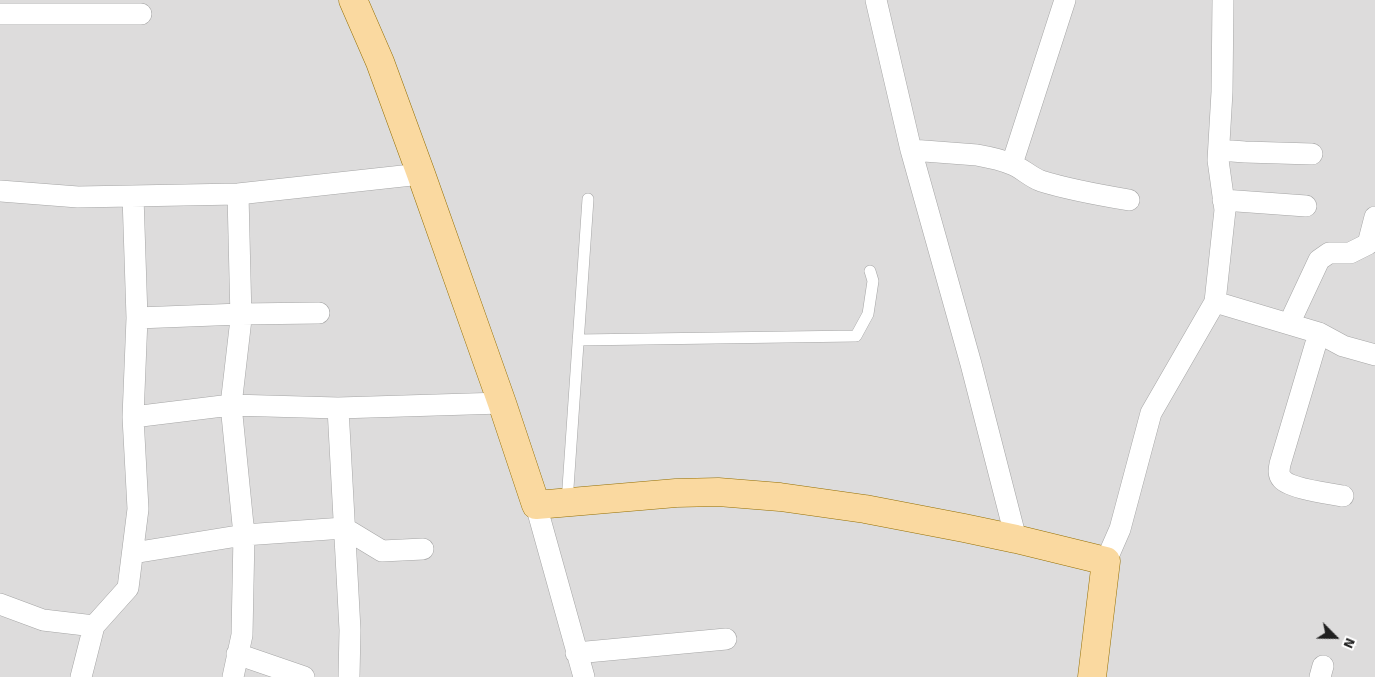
<!DOCTYPE html>
<html>
<head>
<meta charset="utf-8">
<style>
  body { margin:0 }
  #map { position:relative; width:1375px; height:677px; overflow:hidden; background:#efede5; font-family:Signika,sans-serif }
  canvas { display:block }
  .north { position:absolute; left:1310px; top:612px; width:50px; height:50px; -webkit-text-stroke:4px #fff; paint-order:stroke; rotate:113deg; font-size:14px; font-weight:700; line-height:20px; text-align:center; color:#1f1f1f }
  .north::after { content:''; display:block; margin:auto; width:18px; height:22px; background:#1f1f1f; clip-path:polygon(50% 0,100% 100%,50% 72%,0 100%) }
</style>
</head>
<body>
<div id="map">
<canvas width="1375" height="677"></canvas>
<div class="north">N</div>
</div>
<script>
const ctx = document.querySelector('canvas').getContext('2d');
ctx.lineJoin = 'round';
function paint(path, color) {
  ctx.fillStyle = color;
  ctx.fill(path, 'evenodd');
}
function trace(path, color, width, dash) {
  ctx.strokeStyle = color;
  ctx.lineWidth = width;
  ctx.lineCap = dash ? 'butt' : 'round';
  ctx.setLineDash(dash || []);
  ctx.stroke(path);
}
paint(new Path2D(`
  M0 0H1375V677H0Z`), '#dddcdc');
const lane = new Path2D(`
  M578 340 856 336 868 314 873 281 870 271
  M567 502 588 199`);
const street = new Path2D(`
  M876 0 911 150 971 364 1016 539
  M0 14H141
  M911 150 977 155C988 157 1000 159 1011 164 1022 168 1030 177 1041 181 1070 190 1099 195 1129 200
  M1219 150 1245 152 1312 154
  M1012 164 1065 0
  M0 191 78 197 238 194 421 174
  M1223 200 1306 206
  M1215 302 1319 333 1343 346 1375 355
  M137 318 241 314 319 313
  M1289 324 1319 260 1329 253H1350L1368 244 1375 217
  M1319 333 1280 464C1279 469 1278 475 1282 479 1289 488 1330 494 1343 496
  M338 408 350 630 349 677
  M133 417 231 405 338 408 502 403
  M536 505 584 677
  M133 553 244 535 344 528 382 551 423 549
  M1106 561 1120 529 1151 413 1215 302 1225 210 1218 160 1222 92 1223 0
  M0 604 43 620 94 626
  M576 653 726 639
  M237 654 304 677
  M81 677 94 626 128 588 138 509 133 417 137 318 133 196
  M233 677 242 635 244 535 231 405 241 319 238 194
  M1320 677 1323 666`);
const primary = new Path2D(`
  M353 0 380 62 421 174 502 403 536 505 676 493 718 492 780 497 865 509 964 528 1016 539 1106 561 1092 677`);
trace(lane, '#a6a6a6', 12);
trace(street, '#a6a6a6', 22);
trace(primary, '#967003', 29);
trace(lane, '#fff', 11);
trace(street, '#fff', 21);
trace(primary, '#fad9a0', 28);
</script>
</body>
</html>
